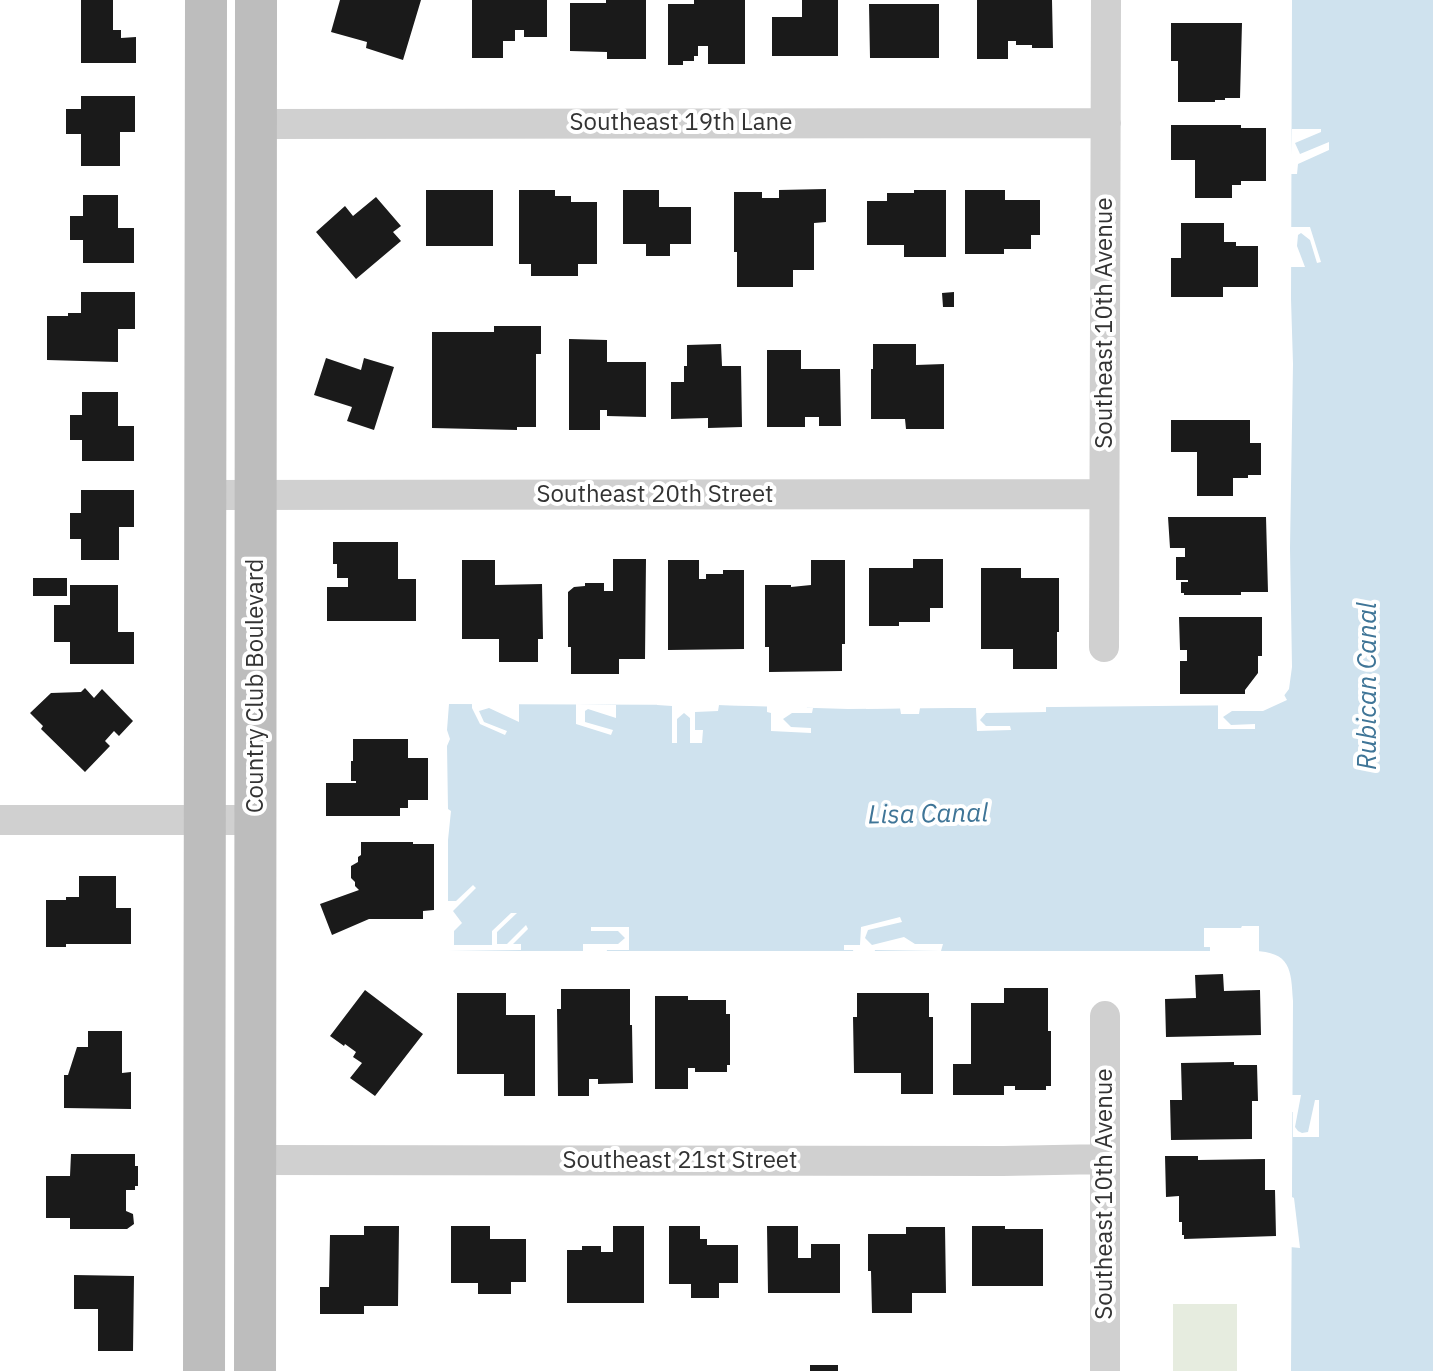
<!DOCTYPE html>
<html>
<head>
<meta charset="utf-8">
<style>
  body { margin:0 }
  canvas { display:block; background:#fff }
</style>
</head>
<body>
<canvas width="1433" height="1371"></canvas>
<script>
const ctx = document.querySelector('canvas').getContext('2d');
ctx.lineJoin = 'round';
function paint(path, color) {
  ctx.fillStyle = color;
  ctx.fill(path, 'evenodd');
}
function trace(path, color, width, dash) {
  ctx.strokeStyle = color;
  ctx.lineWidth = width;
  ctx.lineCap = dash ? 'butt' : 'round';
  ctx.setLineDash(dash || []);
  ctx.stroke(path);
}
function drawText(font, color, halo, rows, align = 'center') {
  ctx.font = font + ' "IBM Plex Sans",sans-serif';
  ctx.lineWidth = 8;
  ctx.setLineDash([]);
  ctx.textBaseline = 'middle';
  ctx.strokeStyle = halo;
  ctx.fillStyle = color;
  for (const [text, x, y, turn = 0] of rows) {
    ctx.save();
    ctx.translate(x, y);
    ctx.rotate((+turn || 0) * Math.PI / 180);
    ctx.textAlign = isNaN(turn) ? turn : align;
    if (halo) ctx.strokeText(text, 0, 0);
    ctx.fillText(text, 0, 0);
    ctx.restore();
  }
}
paint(new Path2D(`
  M1237 1304V1371H1173V1304Z`), '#e6ecdf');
paint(new Path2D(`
  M1292 0H1433V1371H1291L1293 1001C1291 969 1291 952 1253 951H448V840L451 811 448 809 447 746 450 739 447 730 449 704 718 705 848 709 1260 705 1283 697 1289 689 1292 667 1290 548 1293 364 1291 299Z`), '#cfe2ee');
paint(new Path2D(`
  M1292 129H1321V132L1295 143 1300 154 1329 142V150L1298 164 1297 174H1287V156L1291 155Z
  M1291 227H1310L1321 262 1317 263 1310 240 1301 233 1298 235 1297 246 1305 267H1287V248L1291 247Z
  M1282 691 1287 700 1263 711H1232L1223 717 1231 725 1255 724V729H1218V705H1260L1258 701 1269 700Z
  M493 700H519V722L489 708 479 711 484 722 507 731 505 735 480 724 472 708V704H493Z
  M657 701 806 704 807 708H813L812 713H792L783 719 791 727 811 728V733L771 731V713L767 712V706L719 705 718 711 695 712V730H703L702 743H690V718L684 713 677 719V743H672V706L657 705Z
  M1074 701V705L1046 706V712L986 713 980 720 986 726H1010L1011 730 977 731 976 708H920L919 714H901L900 708 866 709V705Z
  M576 704 616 705V718L588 709 585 711V722L613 730 611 735 576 724Z
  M473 885 476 888 453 911 462 923 454 931V945H492V931L511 913H517L497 932V944H507L526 925 528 929 513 944H521V950L448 951V901H456Z
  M900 917 902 922 868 930 865 938 872 945 904 937 915 944H943L941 951 875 950 874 954H854L853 950H844V945H860L861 927Z
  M1242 926H1259V955H1240L1239 951H1210V947H1204V928H1241Z
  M591 927H629V950H607L606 954H583V944H618L625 938 618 931H591Z
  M1288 1095H1301L1295 1127 1298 1131 1302 1133 1308 1132 1315 1100H1319V1137H1293V1112H1289Z
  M1288 1173 1292 1174V1197L1294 1198 1300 1248 1290 1247V1199L1288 1198Z`), '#fff');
paint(new Path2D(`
  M81 0H113V30H121V38L136 37V63H81Z
  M340 0H421L403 60 366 48 367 42 331 32Z
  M472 0H547V37H524V30H515V41H503V58H472Z
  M606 0H646V59H607V52L570 51V3H606Z
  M694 0H745V64H708V46H698V56H694V61H683V65H668V4H694Z
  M802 0H838V56H772V17H802Z
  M977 0H1052L1053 48H1032V45H1016V41H1008V59H977Z
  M869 4H939V58H870Z
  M1171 23H1242L1240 98H1225V100H1215V102H1178V61H1171Z
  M81 96H135V132H120V166H81V134H66V109H81Z
  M1171 125H1241V128H1266V181H1241V185H1232V198H1195V160H1171Z
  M826 189V222L814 223V270H793V287H737V252H734V192H762V198H779V190Z
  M426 190H493V246H426Z
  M519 190H555V196H571V202H597V264H578V276H531V264H519Z
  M623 190H659V207H691V244H670V256H646V244H623Z
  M914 190H946V257H904V245H867V201H887V193H914Z
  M965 190H1005V200H1040V235H1031V249H1004V254H965Z
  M83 195H118V228H134V263H83V240H70V216H83Z
  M376 197 401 226 393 232 401 241 356 279 316 232 345 206 353 216Z
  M1181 223H1224V242H1236V246H1258V287H1223V297H1171V258H1181Z
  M81 292H135V329H118V362L47 360V316H68V313H81Z
  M954 292V307H943L942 293Z
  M494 326H541V354H536V427H517V430L432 428V332H494Z
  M569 339 607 340V362H646V417L607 416V410H600V430H569Z
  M721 344 722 366H741L742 427 708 428V418L671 419V382H684V366H687V345Z
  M873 344H916V365L944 364V429H906L905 419H871V369H873Z
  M767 350H801V369H840L841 426H819V417H805V427H767Z
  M326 358 361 370 364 358 394 367 374 430 347 421 352 407 314 395Z
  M82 392H118V426H134V461H82V440H70V415H82Z
  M1171 420H1250V443H1261V475H1248V478H1233V496H1197V452H1171Z
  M81 490H134V527H119V560H81V539H70V513H81Z
  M1168 517H1266L1268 592H1241V595H1184V593H1181V582H1188V580H1176V557H1185V548H1170Z
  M333 542H398V579H416V621H327V587H348V578H337V564H333Z
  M613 559H646L645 659H619V674H571V647H568V592L574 587 585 586V583H604V591H613Z
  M913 559H943V608H930V622H899V626H869V568H913Z
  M462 560H495V585L542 584 543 639H538V662H499V639H462Z
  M668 560H699V579H706V574H723V570H744V649L668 650Z
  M811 560H845V644H842V671L769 672V647H765V585H791V587L811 585Z
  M981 568H1021V578H1059V632H1057V669H1013V649H981Z
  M33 578H67V596H33Z
  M70 585H118V632H134V664H70V642H54V605H70Z
  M1179 617H1262V656H1258V673L1245 690V694H1180V661H1187V650H1180Z
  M85 688 94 698 102 689 133 721 119 736 114 731 105 741 110 746 85 772 41 729 43 726 30 713 51 693 81 692Z
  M353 739H408V758H428V800H408V808H400V816H326V783H356V781H351V761H353Z
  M361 842H413V844H434V910L423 911V919H369L332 935 320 904 359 890 355 886V882L351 878V866L358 862V857L361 855Z
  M79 876H116V908H131V944H66V947H46V900H66V897H79Z
  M1223 974 1224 991 1260 990 1261 1035 1166 1037 1165 999 1196 998 1195 975Z
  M1004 988H1048V1031H1051V1086H1046V1090H1015V1086H1004V1095H953V1064H971V1003H1004Z
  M561 989H630V1025H632L633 1083 598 1084V1079H589V1096H558L557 1009H561Z
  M365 990 423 1034 375 1096 350 1078 362 1063 353 1057 356 1052 345 1044 344 1046 330 1036Z
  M457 993H506V1015H535V1096H504V1074H457Z
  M857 993H929V1017H933V1094H901V1073H854L853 1017H857Z
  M655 996H688V1000H726V1014H730V1065H727V1072H695V1068H688V1089H655Z
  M88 1031H122V1073L131 1072V1109L64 1108V1075H68L77 1047H88Z
  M1234 1062V1065H1257L1258 1101H1252V1139L1171 1140 1170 1100H1182L1181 1063Z
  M71 1154H135V1166H138V1186H135V1190H126V1211L133 1214 134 1224 127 1229H70V1218H46V1176H70Z
  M1165 1156H1198V1160L1265 1159V1190H1275L1276 1236 1184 1239V1235H1182V1222H1179V1196L1166 1197Z
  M364 1226H399L398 1306H364V1314H320V1287H329L330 1235H364Z
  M451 1226H490V1239H526V1282H511V1294H478V1283H451Z
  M613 1226H644V1303H567V1250H582V1246H601V1252H613Z
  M669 1226H700V1239H707V1245H738V1283H719V1298H691V1284H669Z
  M767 1226H798V1258H811V1244H840V1293H768Z
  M972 1226H1005V1229H1043V1286H972Z
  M906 1227H945L946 1293H912V1313H872L871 1271H868V1234H906Z
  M74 1275 134 1276 133 1351H98V1309H74Z
  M810 1365H838V1371H810Z`), '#1a1a1a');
trace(new Path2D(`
  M256 124 1106 123
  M206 495 1104 494
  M1104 647 1106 0
  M0 820H256
  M1105 1016V1371
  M256 1160 1003 1161 1105 1159`), '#d0d0d0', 30);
trace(new Path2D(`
  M204 1371 206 0
  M255 1371 256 0`), '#bdbdbd', 42);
drawText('24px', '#333', '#fff', [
  ["Southeast 19th Lane",681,123],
  ["Southeast 10th Avenue",1105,323,-90],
  ["Southeast 20th Street",655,495],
  ["Country Club Boulevard",256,686,-90],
  ["Southeast 21st Street",680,1161],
  ["Southeast 10th Avenue",1105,1194,-90]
]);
drawText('italic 26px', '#3f7597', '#fff', [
  ["Rubican Canal",1368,686,-90],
  ["Lisa Canal",928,815,-1]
]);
</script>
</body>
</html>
